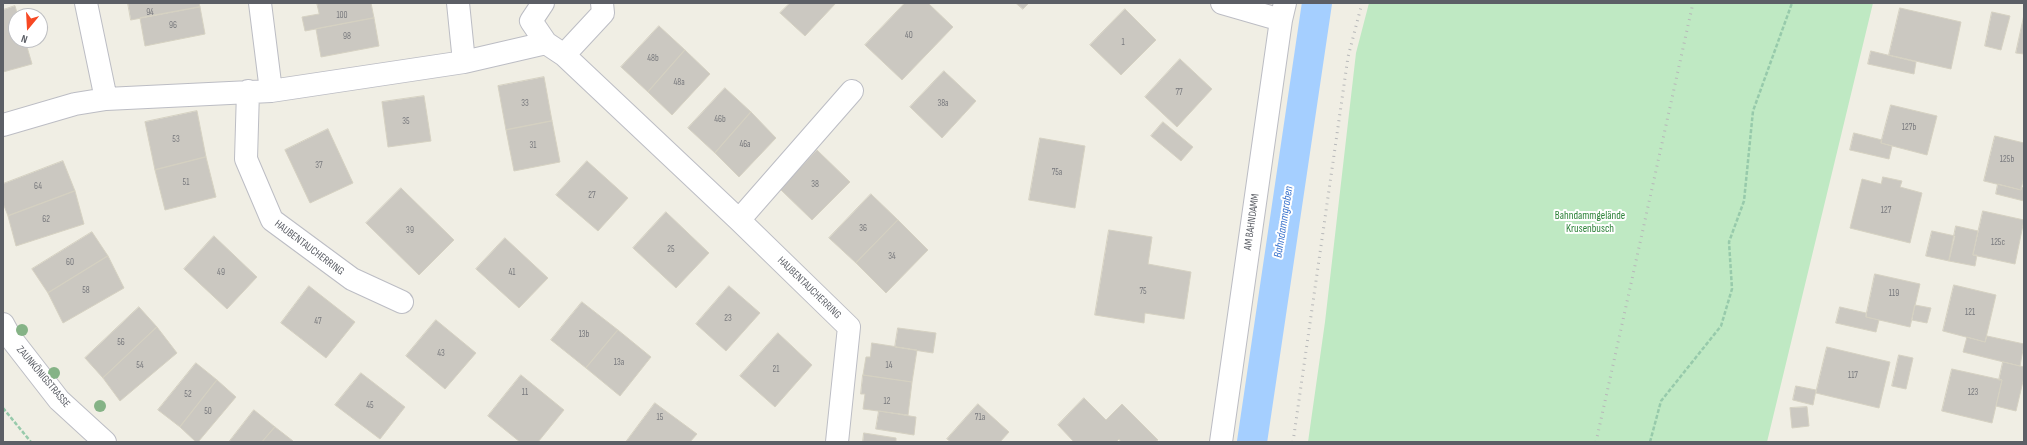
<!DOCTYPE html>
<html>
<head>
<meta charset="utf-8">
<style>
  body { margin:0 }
  #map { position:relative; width:2027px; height:445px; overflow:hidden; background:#f0eee4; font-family:"Sofia Sans Condensed",sans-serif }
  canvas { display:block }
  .frame { position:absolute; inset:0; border:4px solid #5c5f66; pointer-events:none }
  .north { position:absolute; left:8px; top:8px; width:40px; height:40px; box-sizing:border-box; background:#fff; border:1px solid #bebfc2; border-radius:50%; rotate:198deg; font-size:11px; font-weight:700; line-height:16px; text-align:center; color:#5c5f66 }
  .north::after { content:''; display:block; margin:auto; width:14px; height:18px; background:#f74823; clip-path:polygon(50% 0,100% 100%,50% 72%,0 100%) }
</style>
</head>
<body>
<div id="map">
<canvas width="2027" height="445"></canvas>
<div class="frame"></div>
<div class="north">N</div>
</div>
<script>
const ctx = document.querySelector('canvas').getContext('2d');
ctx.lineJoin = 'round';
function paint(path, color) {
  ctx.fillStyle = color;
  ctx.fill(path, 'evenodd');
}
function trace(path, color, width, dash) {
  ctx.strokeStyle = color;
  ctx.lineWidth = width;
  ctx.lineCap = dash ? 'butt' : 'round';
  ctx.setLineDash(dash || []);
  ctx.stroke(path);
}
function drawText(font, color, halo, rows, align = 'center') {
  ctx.font = font + ' "Sofia Sans Condensed",sans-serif';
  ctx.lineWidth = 4;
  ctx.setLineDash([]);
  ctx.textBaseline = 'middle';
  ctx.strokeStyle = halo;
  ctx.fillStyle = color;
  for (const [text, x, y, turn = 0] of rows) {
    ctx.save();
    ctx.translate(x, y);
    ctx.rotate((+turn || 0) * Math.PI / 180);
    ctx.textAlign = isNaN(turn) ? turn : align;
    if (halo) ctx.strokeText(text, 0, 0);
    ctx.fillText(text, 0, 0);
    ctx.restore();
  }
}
paint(new Path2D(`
  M1369 3H1873L1767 442H1308L1325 322 1356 53Z`), '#bfe9c3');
trace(new Path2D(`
  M1252 442 1317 3`), '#a5cfff', 30);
const building = new Path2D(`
  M128 3H199L200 7 131 20Z
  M317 3H371L374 18 305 31 302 17 319 14Z
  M790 3H836L805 36 780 13Z
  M905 3H928L953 27 902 80 865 45Z
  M1016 3H1029L1023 9Z
  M15 6 18 16H16V40H25L32 64 3 72V10Z
  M200 7 205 34 145 46 140 18Z
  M1900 8 1961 22 1951 69 1889 55Z
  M1125 9 1156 40 1121 75 1090 45Z
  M1992 12 2010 16 2001 50 1985 46Z
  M2024 15V54L2016 53Z
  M374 18 379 46 321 57 316 29Z
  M659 26 685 50 648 92 621 67Z
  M685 50 710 74 672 115 648 92Z
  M1871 51 1916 62 1914 74 1868 64Z
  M1180 59 1212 89 1177 127 1145 97Z
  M944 71 976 101 942 138 910 107Z
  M544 77 552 121 506 130 498 86Z
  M725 88 751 112 715 153 688 128Z
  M424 96 431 141 388 147 382 102Z
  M1891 105 1937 116 1927 155 1881 143Z
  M197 111 206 157 155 170 145 122Z
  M751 112 776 138 739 177 715 153Z
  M552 121 560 162 514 171 506 130Z
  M1163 122 1193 147 1181 161 1151 136Z
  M328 129 353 183 310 203 285 150Z
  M1854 133 1882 140 1881 143 1892 146 1889 159 1850 150Z
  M1995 136 2024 143V176L2021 190 1984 181Z
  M1040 138 1085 146 1075 208 1029 200Z
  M817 150 850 182 812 220 780 189Z
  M206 157 216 197 165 210 155 170Z
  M63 161 75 191 8 216 3 203V184Z
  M587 161 628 198 598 231 556 195Z
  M1883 177 1902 181 1900 187 1922 193 1910 243 1850 228 1862 179 1881 184Z
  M1998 184 2021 190V187L2024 188V201L1996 194Z
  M401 188 454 240 419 275 366 223Z
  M75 191 84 224 16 246 8 216Z
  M871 194 898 220 856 263 829 238Z
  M1983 211 2024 220 2015 264 1973 255Z
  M666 212 709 253 676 288 633 248Z
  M898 220 928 250 886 293 856 263Z
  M1956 226 1978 231 1973 255H1977L1975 266 1949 261Z
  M1109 230 1152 237 1148 264 1191 272 1184 319 1145 313 1144 323 1095 315Z
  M1932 231 1955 236 1949 261 1926 256Z
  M92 232 108 256 48 293 32 269Z
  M214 236 257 277 227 309 184 269Z
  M505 238 548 278 519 308 476 269Z
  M108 256 124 288 63 323 48 293Z
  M1875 274 1920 284 1910 327 1866 317Z
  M1954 285 1996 295 1985 342 1943 331Z
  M309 286 355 322 326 358 281 323Z
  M729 286 760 313 726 351 696 324Z
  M582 302 618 330 586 368 551 340Z
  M1915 305 1931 308 1927 323 1912 320Z
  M139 307 157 327 103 378 85 358Z
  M1840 307 1866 313V317L1879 320 1876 332 1836 323Z
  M436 320 476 353 445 389 406 356Z
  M157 327 177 353 120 401 103 378Z
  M898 328 936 333 933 353 895 347Z
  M618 330 651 357 620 396 586 368Z
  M778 333 812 365 775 407 740 376Z
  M1987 336 2024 344 2020 366 1963 352 1967 337 1985 342Z
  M872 343 917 350 912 382 863 375 866 357H870Z
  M1827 347 1890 362 1879 408 1816 393Z
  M1899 355 1913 358 1906 389 1892 386Z
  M2003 362 2024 367V377L2016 411 1996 406 2002 380H1999Z
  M196 363 217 380 180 427 158 410Z
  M1952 369 2002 380 1992 423 1942 411Z
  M361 373 405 407 380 439 335 405Z
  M521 375 564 410 538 442H520L488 416Z
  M863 375 912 382 908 415 863 409 865 394H861Z
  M217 380 236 397 198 442H196L180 427Z
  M1796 386 1816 390 1813 405 1793 400Z
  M1084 398 1106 420 1122 404 1158 440 1155 442H1121L1119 439 1116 442H1074L1058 425Z
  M655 403 697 434 690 442H626Z
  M978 404 1009 432 1000 442H951L947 439Z
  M1807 407 1809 426 1792 428 1790 408Z
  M254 410 275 427 262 442H229Z
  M879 411 916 417 914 435 876 429Z
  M275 427 293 441V442H262Z
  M864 433 896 438V442H863Z`);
paint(building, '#cbc8c1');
trace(building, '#d5d1c2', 1);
const minor = new Path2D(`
  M86 3 106 99
  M260 3 271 91
  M458 3 464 62
  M543 3 531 21 546 43 564 55 739 220 849 327 837 442
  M1222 3 1281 20
  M564 55 603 13 602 3
  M248 91 246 159 272 220 352 279 402 302
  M3 125 75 104 106 99 271 91 464 62 546 43
  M739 220 852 91
  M3 324 10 337 59 400 105 442
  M1221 442 1281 20 1285 3`);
trace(minor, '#bcbdc4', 24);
trace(new Path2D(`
  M3 408 31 442
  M1650 442 1661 401 1721 326 1732 289 1729 242 1744 201 1753 111 1792 3`), '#97caab', 2.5, [4, 2]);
trace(minor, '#fff', 22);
trace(new Path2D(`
  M1293 442 1348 57 1362 3
  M1596 442 1693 3`), '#b7b8b9', 3, [1, 5]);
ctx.fillStyle = '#85b386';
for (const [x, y] of [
  [22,330],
  [54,373],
  [100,406]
]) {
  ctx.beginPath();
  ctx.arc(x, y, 6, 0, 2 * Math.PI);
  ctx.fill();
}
drawText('9px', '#78797d', null, [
  ["94",150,13],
  ["100",342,16],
  ["96",173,26],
  ["40",909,36],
  ["98",347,37],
  ["1",1123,43],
  ["48b",653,59],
  ["48a",679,83],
  ["77",1179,93],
  ["33",525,104],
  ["38a",943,104],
  ["46b",720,120],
  ["35",406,122],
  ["127b",1909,128],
  ["53",176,140],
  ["46a",745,145],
  ["31",533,146],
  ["125b",2007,160],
  ["37",319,166],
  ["75a",1057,173],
  ["51",186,183],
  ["38",815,185],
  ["64",38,187],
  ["27",592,196],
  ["127",1886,211],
  ["62",46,220],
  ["36",863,229],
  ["39",410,231],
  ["125c",1998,243],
  ["25",671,250],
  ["34",892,257],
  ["60",70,263],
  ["49",221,273],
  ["41",512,273],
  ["58",86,291],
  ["75",1143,292],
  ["119",1894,294],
  ["121",1970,313],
  ["23",728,319],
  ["47",318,322],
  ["13b",584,335],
  ["56",121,343],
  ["43",441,354],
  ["13a",619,363],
  ["54",140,366],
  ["14",889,366],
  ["21",776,370],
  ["117",1853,376],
  ["11",525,393],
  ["123",1973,393],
  ["52",188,395],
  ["12",887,402],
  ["45",370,406],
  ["50",208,412],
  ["15",660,418],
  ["71a",980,418]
]);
drawText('11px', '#2e833a', '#fff', [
  ["Bahndammgelände",1590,216],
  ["Krusenbusch",1590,229]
]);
drawText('11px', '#5c5f66', '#fff', [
  ["AM BAHNDAMM",1252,222,-82],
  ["HAUBENTAUCHERRING",309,248,37],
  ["HAUBENTAUCHERRING",809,288,44],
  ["ZAUNKÖNIGSTRASSE",43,377,50]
]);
drawText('italic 12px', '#3d75cd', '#fff', [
  ["Bahndammgraben",1284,222,-81]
]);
</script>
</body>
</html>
